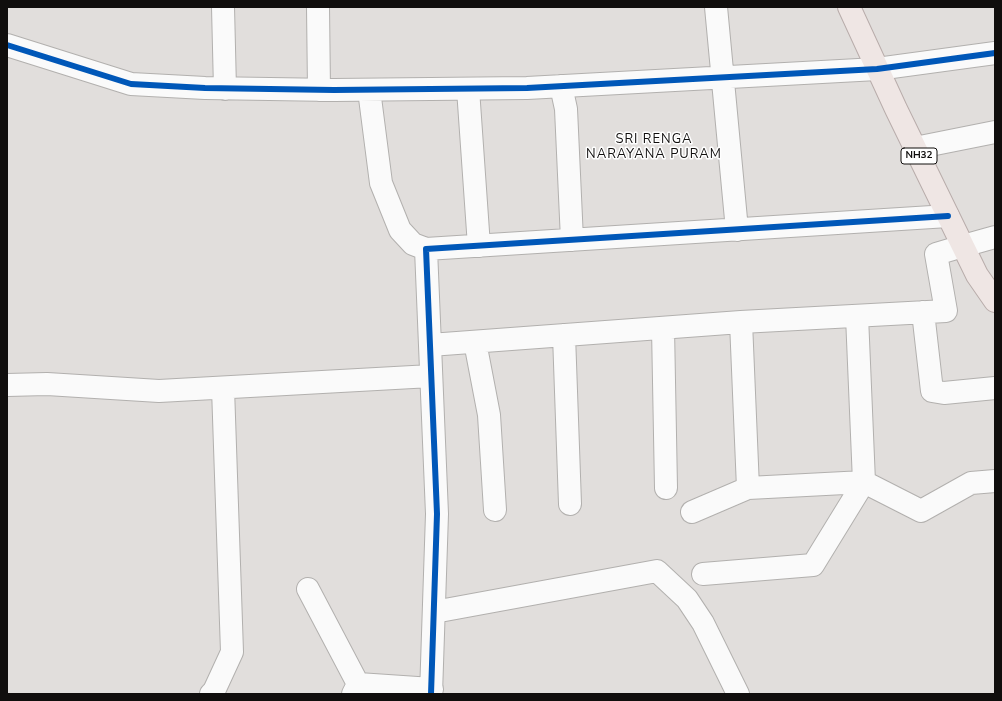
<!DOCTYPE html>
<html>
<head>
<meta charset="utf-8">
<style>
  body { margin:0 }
  #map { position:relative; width:1002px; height:701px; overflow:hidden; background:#e1dedc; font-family:"Nunito Sans",sans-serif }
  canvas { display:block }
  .frame { position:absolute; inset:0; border:8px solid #100e0d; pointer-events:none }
</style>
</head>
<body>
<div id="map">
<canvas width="1002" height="701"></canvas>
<div class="frame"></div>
</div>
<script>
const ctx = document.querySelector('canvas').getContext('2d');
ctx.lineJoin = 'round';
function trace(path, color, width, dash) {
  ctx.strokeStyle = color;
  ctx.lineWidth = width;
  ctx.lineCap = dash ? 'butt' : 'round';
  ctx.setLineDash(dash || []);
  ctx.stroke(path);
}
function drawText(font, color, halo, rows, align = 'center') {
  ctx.font = font + ' "Nunito Sans",sans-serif';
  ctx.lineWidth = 3;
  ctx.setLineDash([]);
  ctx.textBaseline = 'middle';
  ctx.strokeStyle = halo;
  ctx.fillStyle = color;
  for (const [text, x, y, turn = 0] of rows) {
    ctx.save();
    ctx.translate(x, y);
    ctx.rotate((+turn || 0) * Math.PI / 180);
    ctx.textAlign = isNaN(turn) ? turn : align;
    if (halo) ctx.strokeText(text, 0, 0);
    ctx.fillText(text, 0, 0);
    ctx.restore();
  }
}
const minor = new Path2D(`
  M223 7 225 89
  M318 7 319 90
  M716 7 737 230
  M7 45 131 84 205 88 334 90 527 88 877 69 995 53
  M561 86 566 109 572 240
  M468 89 479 246
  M369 90 381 183 400 230 413 244 426 249
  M915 148 995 132
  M923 312 932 391 944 393 995 388
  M741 322 748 488
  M663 328 666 488
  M564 335 570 504
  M475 342 489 415 495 510
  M430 345 741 322 946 311 936 254 963 246 995 237
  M7 385 47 384 159 391 431 376
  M692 512 748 488 864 482 921 511 971 483 995 481
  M703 574 813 565 864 482 857 316
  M308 589 358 684
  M434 612 657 571 687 599 703 623 738 694
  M211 694 214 691 232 652 223 388
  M353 694 358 684 432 689
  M431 694 437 514 426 249 948 216`);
const highway = new Path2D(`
  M849 7 896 109 977 275 995 301`);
trace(minor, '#b2b0ae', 24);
trace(highway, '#b8acaa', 24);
trace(minor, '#fafafa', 22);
trace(highway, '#efe6e4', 22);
trace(new Path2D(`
  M7 45 131 84 205 88 334 90 527 88 877 69 995 53
  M431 694 437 514 426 249 948 216`), '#0057b8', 6);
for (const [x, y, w] of [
  [919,156,36]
]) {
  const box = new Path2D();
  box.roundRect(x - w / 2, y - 8, w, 16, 3);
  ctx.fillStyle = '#fff';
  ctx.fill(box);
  trace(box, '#100e0d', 1);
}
drawText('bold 10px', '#100e0d', null, [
  ["NH32",919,156]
]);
ctx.letterSpacing = '1px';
drawText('13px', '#100e0d', '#fff', [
  ["SRI RENGA",654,140],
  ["NARAYANA PURAM",654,155]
]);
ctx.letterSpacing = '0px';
</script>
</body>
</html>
